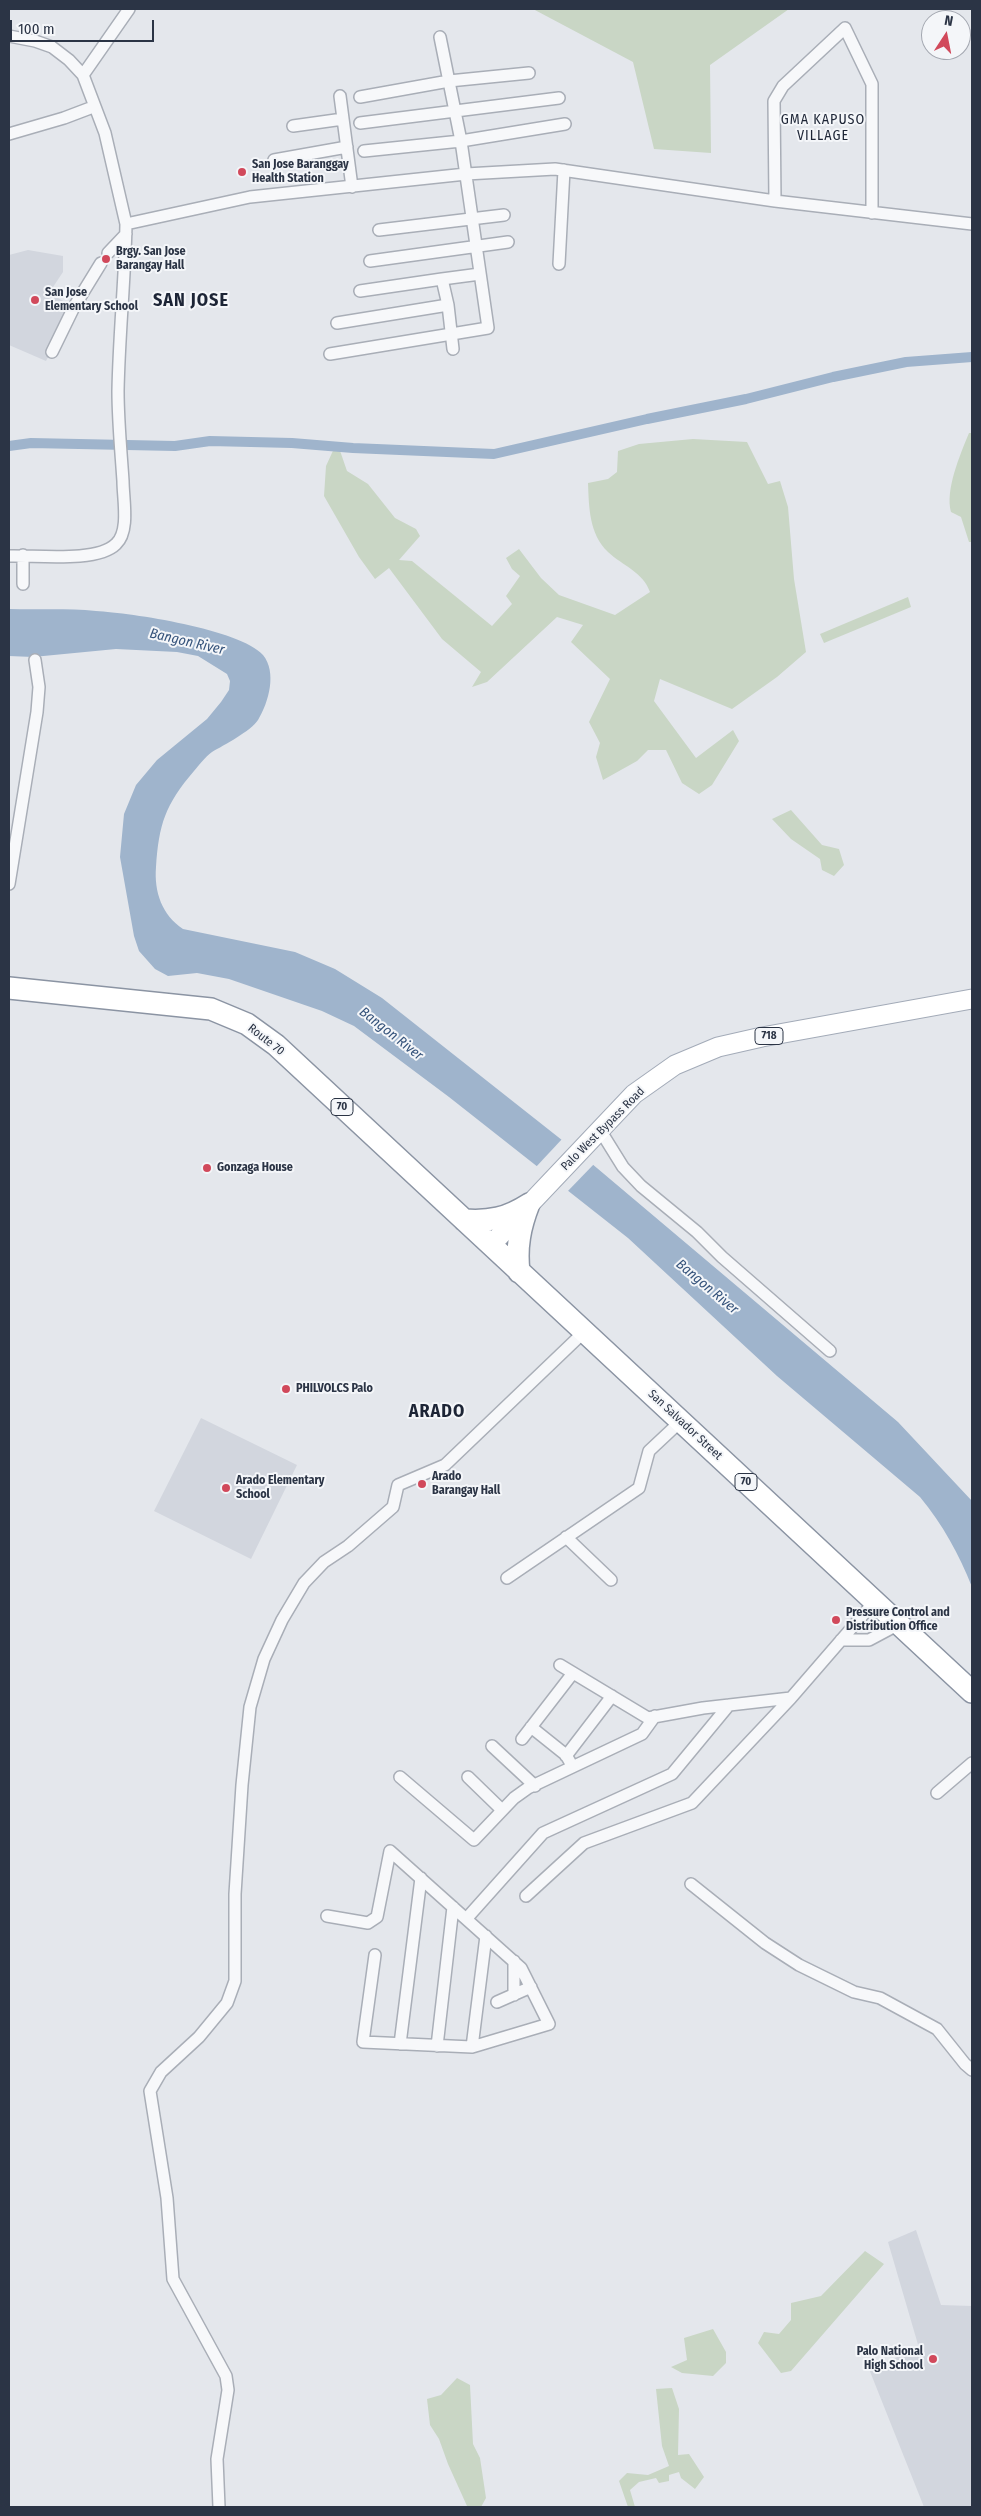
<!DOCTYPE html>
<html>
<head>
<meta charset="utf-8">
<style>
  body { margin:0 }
  #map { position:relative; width:981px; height:2516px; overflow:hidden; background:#e4e7ec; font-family:"Fira Sans Condensed",sans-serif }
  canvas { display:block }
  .frame { position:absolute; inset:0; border:10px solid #2b3445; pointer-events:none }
  .north { position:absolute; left:921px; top:10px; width:50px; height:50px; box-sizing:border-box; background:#f4f6f9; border:1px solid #a4a8b1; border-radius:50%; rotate:11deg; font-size:14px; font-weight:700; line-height:20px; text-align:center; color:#2b3445 }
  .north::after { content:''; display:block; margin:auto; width:18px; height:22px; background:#d1495b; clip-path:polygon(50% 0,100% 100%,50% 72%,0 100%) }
  .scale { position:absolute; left:10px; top:20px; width:144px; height:22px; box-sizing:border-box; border:2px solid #2b3445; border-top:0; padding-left:6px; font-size:15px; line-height:18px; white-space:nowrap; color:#2b3445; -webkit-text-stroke:4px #f4f6f9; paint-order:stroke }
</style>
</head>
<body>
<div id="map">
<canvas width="981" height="2516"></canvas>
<div class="frame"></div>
<div class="north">N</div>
<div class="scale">100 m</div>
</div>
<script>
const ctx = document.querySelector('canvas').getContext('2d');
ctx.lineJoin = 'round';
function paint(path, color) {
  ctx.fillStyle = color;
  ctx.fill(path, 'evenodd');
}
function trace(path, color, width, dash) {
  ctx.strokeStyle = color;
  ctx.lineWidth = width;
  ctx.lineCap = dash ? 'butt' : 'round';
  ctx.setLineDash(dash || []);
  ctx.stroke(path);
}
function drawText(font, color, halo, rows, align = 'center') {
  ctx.font = font + ' "Fira Sans Condensed",sans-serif';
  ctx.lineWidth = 4;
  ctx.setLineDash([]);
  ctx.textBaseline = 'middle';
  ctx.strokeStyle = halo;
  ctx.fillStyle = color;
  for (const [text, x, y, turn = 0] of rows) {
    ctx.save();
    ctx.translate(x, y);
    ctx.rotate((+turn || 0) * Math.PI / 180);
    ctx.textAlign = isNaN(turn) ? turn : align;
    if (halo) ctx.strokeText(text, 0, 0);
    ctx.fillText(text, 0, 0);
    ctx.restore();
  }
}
paint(new Path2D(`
  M28 250 63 256V272L49 293 74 307 46 361 9 345V255Z
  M201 1418 297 1465 251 1559 154 1511Z
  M916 2230 941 2305 972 2306V2507H924L869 2369 919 2348 888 2242Z`), '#d2d6de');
paint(new Path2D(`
  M533 9H789L710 65 711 153 654 149 633 62Z
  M969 433H972V542H969L961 517 951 512C945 490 960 455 969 433Z
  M693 439 747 442 768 484 780 481 788 507 794 579 806 652 777 677 732 709 660 679 654 701 696 758 733 730 739 741 712 785 699 794 682 783 666 750H648L637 761 603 780 596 757 600 743 589 722 610 679 571 642 583 625 557 617 487 682 472 687 481 672 442 639 389 568 375 579 359 557 324 496 326 466 337 442 347 471 368 484 395 518 416 529 420 536 399 560 412 561 492 626 512 604 506 596 520 576 512 569 506 558 519 549 541 578 559 595 615 615 650 592C643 572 623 566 608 552 589 534 589 507 588 483L608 479 617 472 618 451 639 444Z
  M908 597 911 607 824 643 820 634Z
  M791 810 822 845 839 849 844 865 834 876 822 870 820 859 791 839 772 819Z
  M865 2251 884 2264 791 2371 781 2373 758 2343 764 2332 779 2334 791 2320V2303L821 2296Z
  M713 2329 726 2352V2363L713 2376 682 2373 671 2367 687 2360 684 2338Z
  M457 2378 470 2385 473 2444 480 2458 486 2498 481 2507 467 2506 448 2464 439 2439 430 2425 427 2399 441 2395Z
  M672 2388 679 2409 678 2455 689 2454 704 2477 695 2489 681 2478 679 2472 669 2475V2481L659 2483 656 2478 639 2482 630 2490 635 2507H628L619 2481 627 2473 648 2475 669 2466 662 2446 656 2389Z`), '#c9d6c5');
paint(new Path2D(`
  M9 609C38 610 67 608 96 611 131 613 240 629 263 655 277 672 269 702 258 720 251 731 224 745 212 752 205 757 199 765 194 771 165 805 159 824 156 867 154 892 162 915 183 929L295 952 335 969 382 998 591 1163 898 1422 972 1501V1587C959 1554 943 1525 920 1497L777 1376 628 1238 449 1097 354 1026 322 1011 229 979 197 973 168 976 155 969 139 951 134 936 120 857 124 814 136 785 157 760 207 719 221 702 229 690 230 681 227 674 198 656 177 652 116 649 33 657 9 656Z`), '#9fb4cc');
paint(new Path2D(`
  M563 1138 595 1163 566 1193 535 1168Z`), '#e4e7ec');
trace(new Path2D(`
  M9 446 31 443 175 446 210 441 292 443 353 448 494 454 647 419 746 399 833 377 906 362 972 357`), '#9fb4cc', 10);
const street = new Path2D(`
  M9 36 35 41 52 47 69 60 83 75 105 133 126 224
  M83 75 129 9
  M340 96 352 187
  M360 97 449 81 529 73
  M360 123 559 98
  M293 126 343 119
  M9 134 64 118 93 107
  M364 151 461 141 565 124
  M274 160 347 147
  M775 201 774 101 783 86 845 28 872 84V213
  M379 230 504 215
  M108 253 126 234
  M370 261 508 242
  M559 264 564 170
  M360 291 442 279
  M448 305 453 349
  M337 323 448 305 442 279 480 274
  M52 352 74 307 101 263
  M330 354 488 328 461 141 440 37
  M23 555V584
  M9 556C35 555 97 563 116 544 130 531 123 499 123 481 121 451 118 421 118 391 119 335 125 279 126 224L250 197 466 174 555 169 775 201 972 224
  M9 884 37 712 39 687 35 660
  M600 1130 623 1167 641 1186 697 1232 722 1257 830 1351
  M566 1537 611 1580
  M507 1578 639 1488 649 1451 681 1421
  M841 1640H869L899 1624
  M560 1665 648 1718 703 1708 791 1698 875 1601
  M531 1727 566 1755 570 1762
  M522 1739 573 1673
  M492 1746 535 1786
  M566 1756 612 1696
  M400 1777 474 1840 514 1798 528 1788 642 1734 655 1716
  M468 1777 502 1810
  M937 1793 972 1763
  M691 1884 765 1943 799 1965 854 1992 880 1998 937 2029 965 2064 972 2070
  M526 1896 584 1843 692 1803 791 1698
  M327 1916 368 1923 377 1917 390 1851 521 1968 549 2024 472 2047 363 2042 375 1955
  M467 1918 543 1833 672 1774 729 1705
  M514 1961V1995
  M497 2002 531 1987
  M400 2044 421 1878
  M437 2046 453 1907
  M472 2047 486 1936
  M219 2507 217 2459 228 2390 226 2376 173 2279 167 2198 150 2091 161 2072 199 2037 227 2003 235 1981V1894L242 1785 250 1707 264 1659 282 1620 304 1583 324 1562 348 1546 393 1507 398 1485 445 1465 584 1332`);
const primary = new Path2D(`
  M491 1245 634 1094 675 1065 718 1047 762 1037 972 999`);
const highway = new Path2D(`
  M9 988 211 1009 247 1024 276 1045 972 1692
  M464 1220C490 1222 507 1218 529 1204
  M519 1272C516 1247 520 1227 529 1204`);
trace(street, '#a9aeb7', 14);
trace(primary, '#a3abb8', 21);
trace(highway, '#8b94a3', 24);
trace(street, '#f7f8fa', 11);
trace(primary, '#fff', 19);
trace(highway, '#fff', 21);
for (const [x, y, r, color] of [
  [242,172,5,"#d1495b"],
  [106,259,5,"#d1495b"],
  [35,300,5,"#d1495b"],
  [207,1168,5,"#d1495b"],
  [286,1389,5,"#d1495b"],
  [422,1484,5,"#d1495b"],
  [226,1488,5,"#d1495b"],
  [836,1620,5,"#d1495b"],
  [933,2359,5,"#d1495b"]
]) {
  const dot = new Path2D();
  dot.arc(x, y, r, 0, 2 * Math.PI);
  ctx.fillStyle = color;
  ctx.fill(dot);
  trace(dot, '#f4f6f9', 2);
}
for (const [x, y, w] of [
  [769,1036,28],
  [342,1107,22],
  [746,1482,22]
]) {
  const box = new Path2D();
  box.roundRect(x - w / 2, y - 8.5, w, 17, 4);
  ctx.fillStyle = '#f4f6f9';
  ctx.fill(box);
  trace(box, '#2b3445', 1);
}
drawText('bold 11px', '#2b3445', null, [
  ["718",769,1036],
  ["70",342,1107],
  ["70",746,1482]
]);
drawText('bold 12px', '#2b3445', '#f4f6f9', [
  ["San Jose Baranggay",252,165],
  ["Health Station",252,179],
  ["Brgy. San Jose",116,252],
  ["Barangay Hall",116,266],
  ["San Jose",45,293],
  ["Elementary School",45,307],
  ["Gonzaga House",217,1168],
  ["PHILVOLCS Palo",296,1389],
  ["Arado",432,1477],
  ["Barangay Hall",432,1491],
  ["Arado Elementary",236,1481],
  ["School",236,1495],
  ["Pressure Control and",846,1613],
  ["Distribution Office",846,1627],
  ["Palo National",923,2352,"right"],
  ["High School",923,2366,"right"]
], 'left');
drawText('12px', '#2b3445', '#f4f6f9', [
  ["Route 70",266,1040,38],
  ["Palo West Bypass Road",603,1129,-45],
  ["San Salvador Street",685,1425,43]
]);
ctx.letterSpacing = '1px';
drawText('14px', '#1d2536', '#f4f6f9', [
  ["GMA KAPUSO",823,120],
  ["VILLAGE",823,136]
]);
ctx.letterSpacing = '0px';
drawText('italic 14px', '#34527a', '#f4f6f9', [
  ["Bangon River",187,642,13],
  ["Bangon River",391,1034,38],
  ["Bangon River",707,1287,40]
]);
ctx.letterSpacing = '1px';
drawText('bold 18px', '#1d2536', '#f4f6f9', [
  ["SAN JOSE",191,301],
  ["ARADO",437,1412]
]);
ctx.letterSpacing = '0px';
</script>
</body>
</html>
